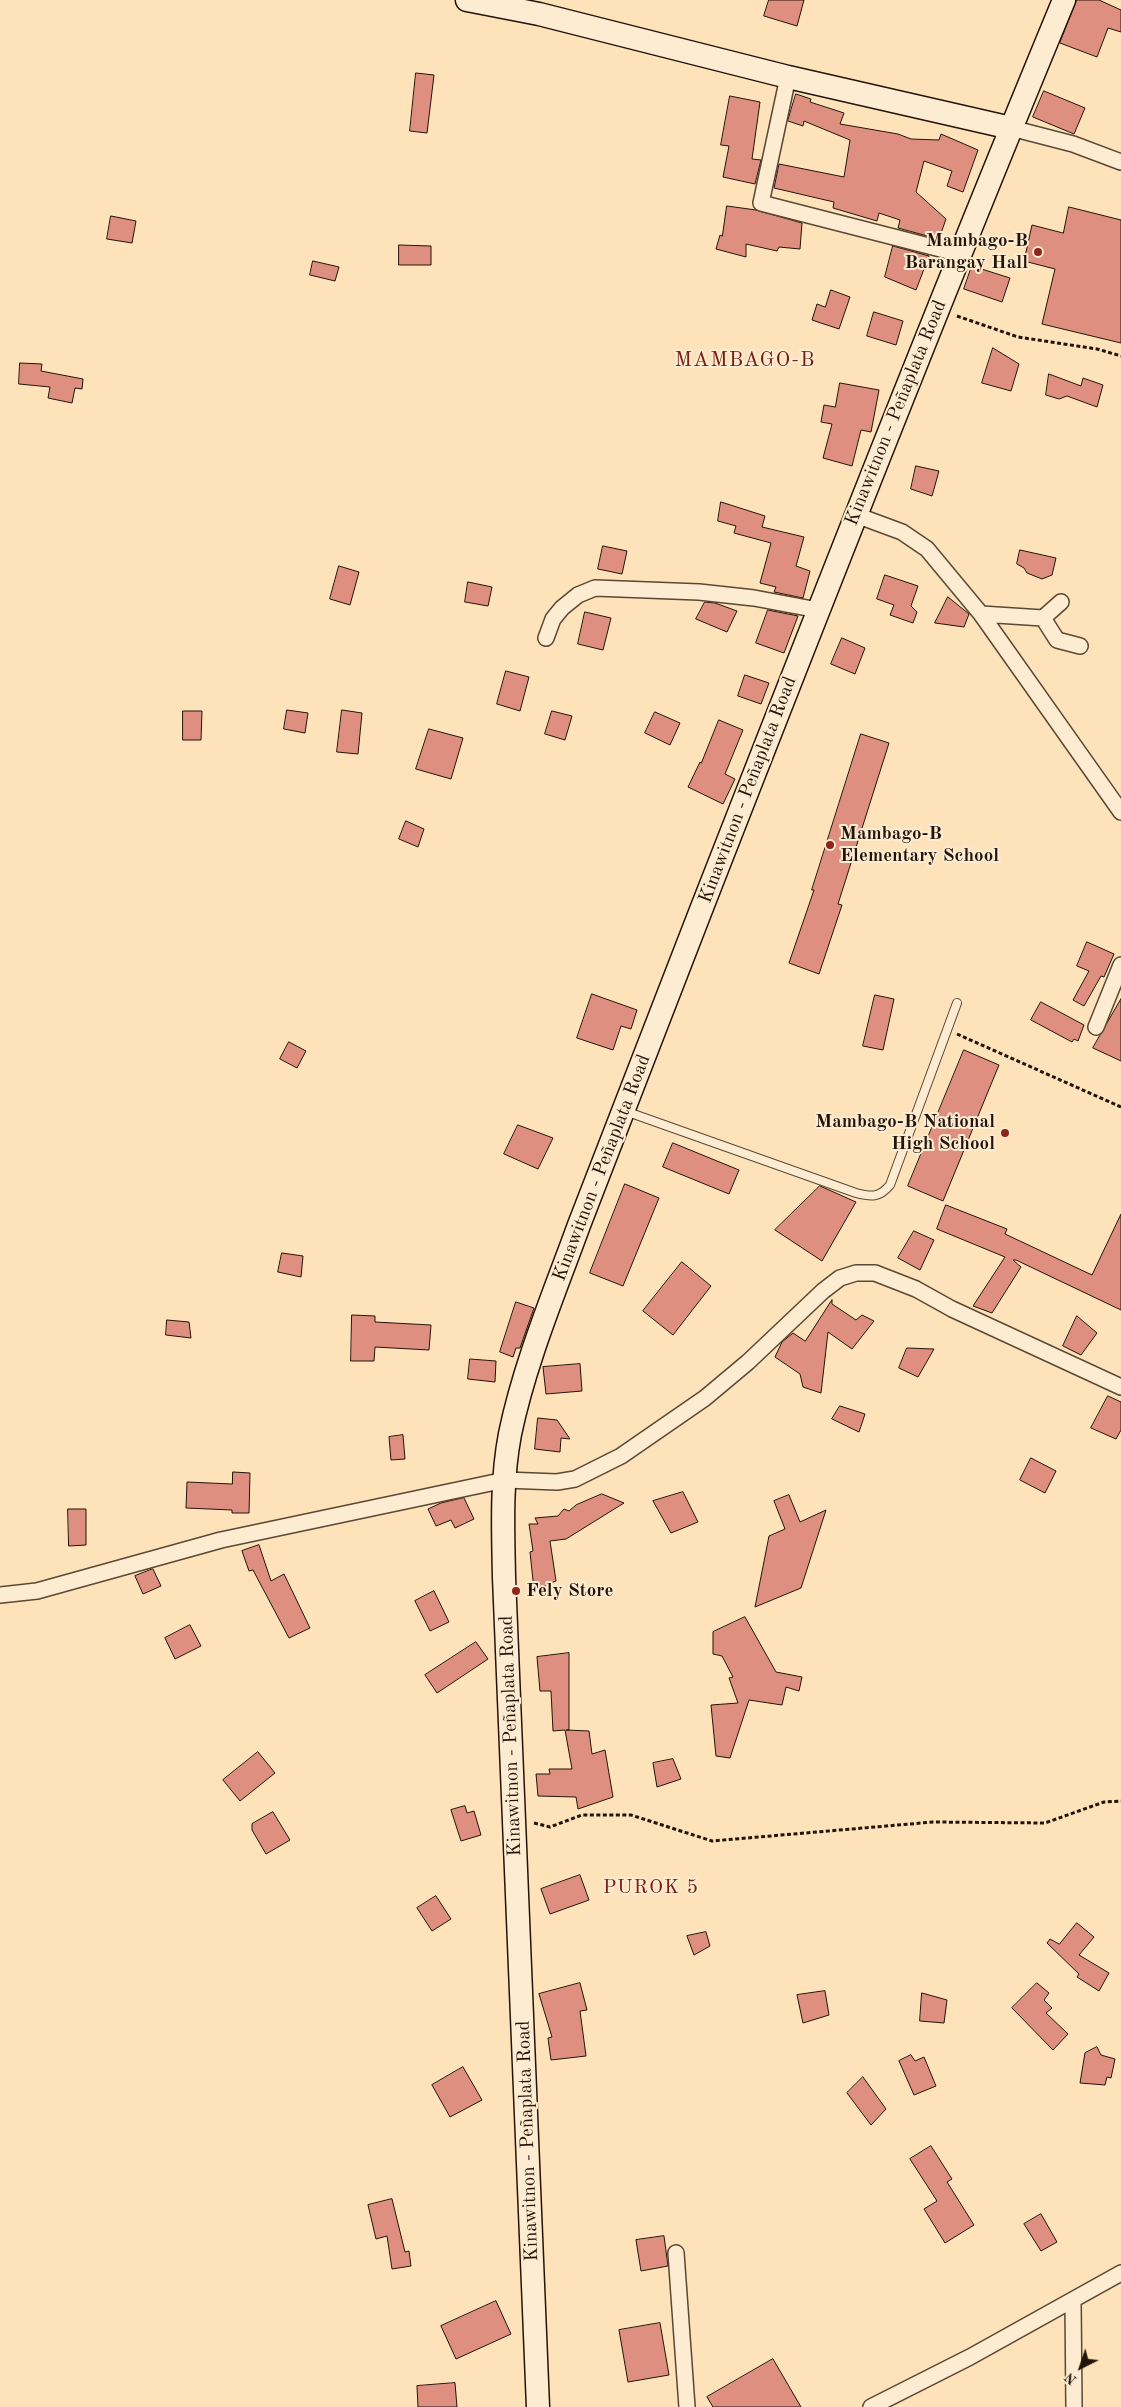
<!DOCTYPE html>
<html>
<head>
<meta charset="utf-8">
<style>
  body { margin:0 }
  #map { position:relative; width:1121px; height:2407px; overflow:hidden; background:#fee2ba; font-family:"Old Standard TT",serif }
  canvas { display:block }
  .north { position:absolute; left:1056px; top:2342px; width:50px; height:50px; -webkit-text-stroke:4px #feecd2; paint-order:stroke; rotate:221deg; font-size:14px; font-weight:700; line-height:20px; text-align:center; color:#231409 }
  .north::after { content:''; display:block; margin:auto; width:18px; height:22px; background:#231409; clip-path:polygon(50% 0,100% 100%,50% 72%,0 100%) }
</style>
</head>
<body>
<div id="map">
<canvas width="1121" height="2407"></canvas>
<div class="north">N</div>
</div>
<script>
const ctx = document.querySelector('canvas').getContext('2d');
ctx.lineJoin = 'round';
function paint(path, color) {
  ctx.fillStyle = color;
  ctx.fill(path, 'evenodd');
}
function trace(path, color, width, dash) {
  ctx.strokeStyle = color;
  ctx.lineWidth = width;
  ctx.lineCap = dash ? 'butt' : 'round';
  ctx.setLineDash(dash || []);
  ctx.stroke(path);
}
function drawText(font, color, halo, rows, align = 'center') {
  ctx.font = font + ' "Old Standard TT",serif';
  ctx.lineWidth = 4;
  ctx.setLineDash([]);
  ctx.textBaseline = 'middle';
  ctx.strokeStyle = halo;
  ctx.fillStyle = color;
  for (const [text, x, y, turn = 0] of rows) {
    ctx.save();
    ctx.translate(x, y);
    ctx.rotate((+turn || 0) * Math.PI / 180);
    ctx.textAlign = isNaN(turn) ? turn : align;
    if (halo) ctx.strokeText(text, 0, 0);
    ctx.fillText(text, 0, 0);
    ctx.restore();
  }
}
const building = new Path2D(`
  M769 0H804L797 26 764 16Z
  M1077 0H1099L1121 10V32L1108 28 1097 57 1060 43Z
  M416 73 434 75 427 133 410 131Z
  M1044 91 1085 108 1074 134 1033 117Z
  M796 94 811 99 810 102 844 113 840 124 898 134 911 139 939 140 941 134 978 150 963 192 947 186 952 171 924 161 916 192 946 219 940 236 937 234 935 238 898 228 900 220 879 213 877 221 833 208 834 202 774 188 779 164 844 177 850 140 804 121 803 126 788 121Z
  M730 96 760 102 752 159 761 160 755 184 723 177 729 146 721 145Z
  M727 206 756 210 802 223 800 249 779 247 777 251 746 244V257L716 249 720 235 722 236Z
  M1069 207 1121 220V343L1042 324 1055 269 1024 261 1032 225 1063 233Z
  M111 216 136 221 132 243 107 239Z
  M399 245 431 246V265H399Z
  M893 246 929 256 916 290 885 277Z
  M313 261 339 267 335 281 310 275Z
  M972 266 1010 278 1002 302 964 289Z
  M831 290 850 297 839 329 812 320 817 304 825 307Z
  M874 312 903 321 896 345 867 336Z
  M993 348 1019 364 1011 391 982 383Z
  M20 363 42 364 41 371 83 379 82 389 75 388 72 403 48 398 50 387 19 384Z
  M1049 374 1081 386 1083 378 1103 385 1097 407 1067 396 1059 399 1046 395Z
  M840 383 879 390 871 432 861 430 852 466 823 458 832 424 821 422 824 405 835 407Z
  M916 466 939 471 932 496 911 489Z
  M721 502 765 516 762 527 804 537 796 566 810 571 803 598 774 592 776 587 760 583 771 543 734 533 736 526 718 521Z
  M603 546 627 551 622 574 598 569Z
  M1020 550 1056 558 1052 575 1042 579 1027 573 1024 568 1017 564Z
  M339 566 359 572 350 605 330 599Z
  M885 575 918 586 911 606 917 612 913 623 890 615 894 605 877 599Z
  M468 582 492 587 488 606 465 602Z
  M948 597 969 614 964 627 935 623Z
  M705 602 715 603 737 611 727 632 696 619Z
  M768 610 798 616 784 653 756 643Z
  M585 612 611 618 603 650 578 644Z
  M842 638 865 648 855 674 831 664Z
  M506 671 529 677 520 711 497 704Z
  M745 675 769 683 761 704 738 696Z
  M287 710 308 713 305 733 284 729Z
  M342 710 362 713 358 754 337 752Z
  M183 711H202L201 740H183Z
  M552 711 572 716 565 740 545 734Z
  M655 712 680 723 670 745 645 733Z
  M719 720 743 730 725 774 735 779 723 804 688 787 700 762 701 763Z
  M429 729 463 738 451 779 416 769Z
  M861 734 889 743 838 904 842 905 819 974 789 963 814 890H812Z
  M406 821 424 829 418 847 399 839Z
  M1087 942 1114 954 1104 977 1101 976 1084 1006 1073 1000 1089 971 1077 966Z
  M592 994 637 1010 631 1029 621 1026 613 1050 577 1038Z
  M875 995 894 999 883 1050 863 1046Z
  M1121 999V1061L1093 1048Z
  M1041 1002 1084 1025 1078 1041 1074 1039 1072 1042 1031 1020Z
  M289 1042 306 1051 297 1068 280 1059Z
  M964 1050 999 1065 943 1201 908 1186Z
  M518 1125 553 1138 538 1169 504 1154Z
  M673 1143 739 1170 729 1194 663 1167Z
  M625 1184 659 1198 623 1286 590 1273Z
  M820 1186 856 1202 822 1261 775 1230Z
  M946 1205 1007 1229 1005 1234 1092 1275 1121 1214V1310L1016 1260H1013L1021 1267 992 1313 973 1306 1005 1257 937 1229Z
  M914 1231 934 1240 920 1270 898 1258Z
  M282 1253 303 1256 301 1277 278 1272Z
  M682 1262 711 1286 673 1335 643 1311Z
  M832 1300V1304L856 1320 862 1315 874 1321 852 1349 828 1332 821 1393 803 1387 800 1374 775 1357 782 1342 793 1333 805 1341Z
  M516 1302 534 1308 520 1348H516L513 1357 500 1352Z
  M352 1315 375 1316V1322L431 1325 429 1350 375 1347 374 1361H351Z
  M1077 1316 1097 1333 1081 1355 1063 1346Z
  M167 1320 189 1322 191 1338 166 1335Z
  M907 1348 934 1349 918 1377 899 1368Z
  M470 1359 496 1361 495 1382 468 1379Z
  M580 1364 582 1391 546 1394 543 1367Z
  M1108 1396 1121 1402V1430L1116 1439 1091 1428Z
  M840 1406 865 1414 859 1432 832 1419Z
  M538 1418 557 1420 570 1439 561 1438 560 1452 535 1449Z
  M403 1435 405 1459 391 1460 389 1437Z
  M1031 1458 1056 1471 1045 1493 1020 1480Z
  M233 1472 250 1473 249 1513H232V1510L186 1508 187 1482 232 1484Z
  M683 1492 698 1522 671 1533 653 1501Z
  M602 1494 624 1503 566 1539 550 1541 556 1581 534 1590 530 1552 533 1551 529 1524H538L535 1518 558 1516 564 1509 569 1511 576 1505Z
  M789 1495 800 1522 826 1510 801 1588 755 1607 769 1536 785 1529 774 1501Z
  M464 1498 474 1519 455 1528 451 1520 436 1526 428 1509 441 1503Z
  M68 1509H86V1545L69 1546Z
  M259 1545 271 1581 284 1574 310 1628 289 1638 253 1570 249 1571 242 1551Z
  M153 1569 161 1586 143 1594 135 1576Z
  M434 1591 449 1622 430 1631 415 1601Z
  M745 1617 776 1672 802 1677 799 1691 786 1687 782 1705 749 1700 730 1758 716 1756 711 1705 738 1703 729 1678 733 1677 722 1656 713 1654V1632Z
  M190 1625 201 1646 175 1659 165 1638Z
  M476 1642 488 1659 437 1693 425 1675Z
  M569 1653V1730H566L589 1731 592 1754 605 1750 613 1797 578 1809 576 1797 538 1796 536 1774H550L549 1769H572L565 1730 553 1731 551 1691H540L537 1657Z
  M258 1752 275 1773 240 1801 223 1780Z
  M673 1759 681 1779 657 1787 653 1763Z
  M465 1806 467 1813 474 1811 481 1835 461 1841 451 1810Z
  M273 1812 290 1840 266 1854 252 1830V1824Z
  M580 1875 589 1900 550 1914 541 1889Z
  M436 1896 451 1919 432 1931 417 1908Z
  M1077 1923 1094 1937 1079 1955 1109 1973 1099 1991 1077 1977 1079 1974 1047 1943 1050 1939 1059 1944Z
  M706 1932 710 1946 694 1955 687 1936Z
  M580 1983 587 2010 580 2011 586 2056 551 2060 548 2038 552 2037 539 1994Z
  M1037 1983 1049 1993 1044 2000 1052 2008 1046 2013 1068 2034 1053 2050 1012 2008Z
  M825 1991 829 2015 803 2023 797 1995Z
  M922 1993 947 2000 944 2023 920 2021Z
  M1097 2047 1101 2055 1115 2059 1111 2078 1107 2077 1105 2085 1080 2083 1085 2053Z
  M911 2055 915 2061 924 2057 936 2086 914 2095 899 2061Z
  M463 2067 482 2100 450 2117 432 2085Z
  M863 2077 886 2109 871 2125 847 2093Z
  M931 2146 952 2179 947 2182 974 2225 945 2243 924 2209 937 2201 910 2159Z
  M392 2199 405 2252 409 2251 411 2266 392 2269 387 2236 376 2239 368 2205Z
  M1041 2214 1057 2242 1041 2251 1024 2224Z
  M664 2236 668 2266 641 2271 636 2240Z
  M496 2301 511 2334 456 2359 441 2326Z
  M660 2323 669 2375 628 2382 619 2330Z
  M773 2359 801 2407H713L707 2397Z
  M455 2383 457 2407H418L417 2386Z`);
paint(building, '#df8f7f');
trace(building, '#231409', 1);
const lane = new Path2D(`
  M625 1111 856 1193C871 1197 879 1198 890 1185L957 1003`);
const street = new Path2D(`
  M788 77 761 203 960 254
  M1011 128 1073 144 1121 162
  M856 515 902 532 927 549 981 614 1121 812
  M981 614 1043 618 1061 602
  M1043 618 1057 640 1080 646
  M546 638 553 619 562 608 578 595 595 588 699 592 754 598 818 610
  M1096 1027 1121 965
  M0 1595 37 1591 221 1540 505 1480 557 1482 575 1479 621 1456 705 1398 748 1362 823 1291 840 1278 856 1273H875L916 1289 952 1309 1121 1387
  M676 2253 687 2407
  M1073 2301 1074 2407
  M871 2407 970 2357 1121 2273`);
const secondary = new Path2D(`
  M467 0 539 14 788 77 1011 128
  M538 2407 504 1577C503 1529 501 1481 510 1434 525 1362 554 1294 579 1225 619 1120 660 1015 701 910 820 606 939 302 1064 0`);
trace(lane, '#5a4835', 10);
trace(street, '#5a4835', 18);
trace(secondary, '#231409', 25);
trace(new Path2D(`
  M957 316 1018 337 1097 349 1121 356
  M957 1034 1121 1107
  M534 1823 550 1827 582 1815H631L712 1841 933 1822 1045 1823 1104 1802 1121 1801`), '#231409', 3, [4, 2.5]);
trace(lane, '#feecd2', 8);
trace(street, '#feecd2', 15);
trace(secondary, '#feecd2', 22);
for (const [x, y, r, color] of [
  [1038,252,5,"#8f2418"],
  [830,845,5,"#8f2418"],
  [1005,1133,5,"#8f2418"],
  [516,1591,5,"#8f2418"]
]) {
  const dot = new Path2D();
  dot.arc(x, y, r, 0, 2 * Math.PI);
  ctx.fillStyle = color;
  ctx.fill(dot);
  trace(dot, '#feecd2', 2);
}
drawText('bold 19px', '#231409', '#feecd2', [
  ["Mambago-B",1028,241],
  ["Barangay Hall",1028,263],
  ["Mambago-B",840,834,"left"],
  ["Elementary School",840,856,"left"],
  ["Mambago-B National",995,1122],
  ["High School",995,1144],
  ["Fely Store",526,1591,"left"]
], 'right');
drawText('19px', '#231409', '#feecd2', [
  ["Kinawitnon - Peñaplata Road",896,413,-68],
  ["Kinawitnon - Peñaplata Road",748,790,-69],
  ["Kinawitnon - Peñaplata Road",602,1168,-69],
  ["Kinawitnon - Peñaplata Road",511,1736,-92],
  ["Kinawitnon - Peñaplata Road",528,2141,-92]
]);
ctx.letterSpacing = '1px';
drawText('20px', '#7a1f14', '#feecd2', [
  ["PUROK 5",651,1888]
]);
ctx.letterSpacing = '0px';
ctx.letterSpacing = '1px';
drawText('21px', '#7a1f14', '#feecd2', [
  ["MAMBAGO-B",745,360]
]);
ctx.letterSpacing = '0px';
</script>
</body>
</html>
